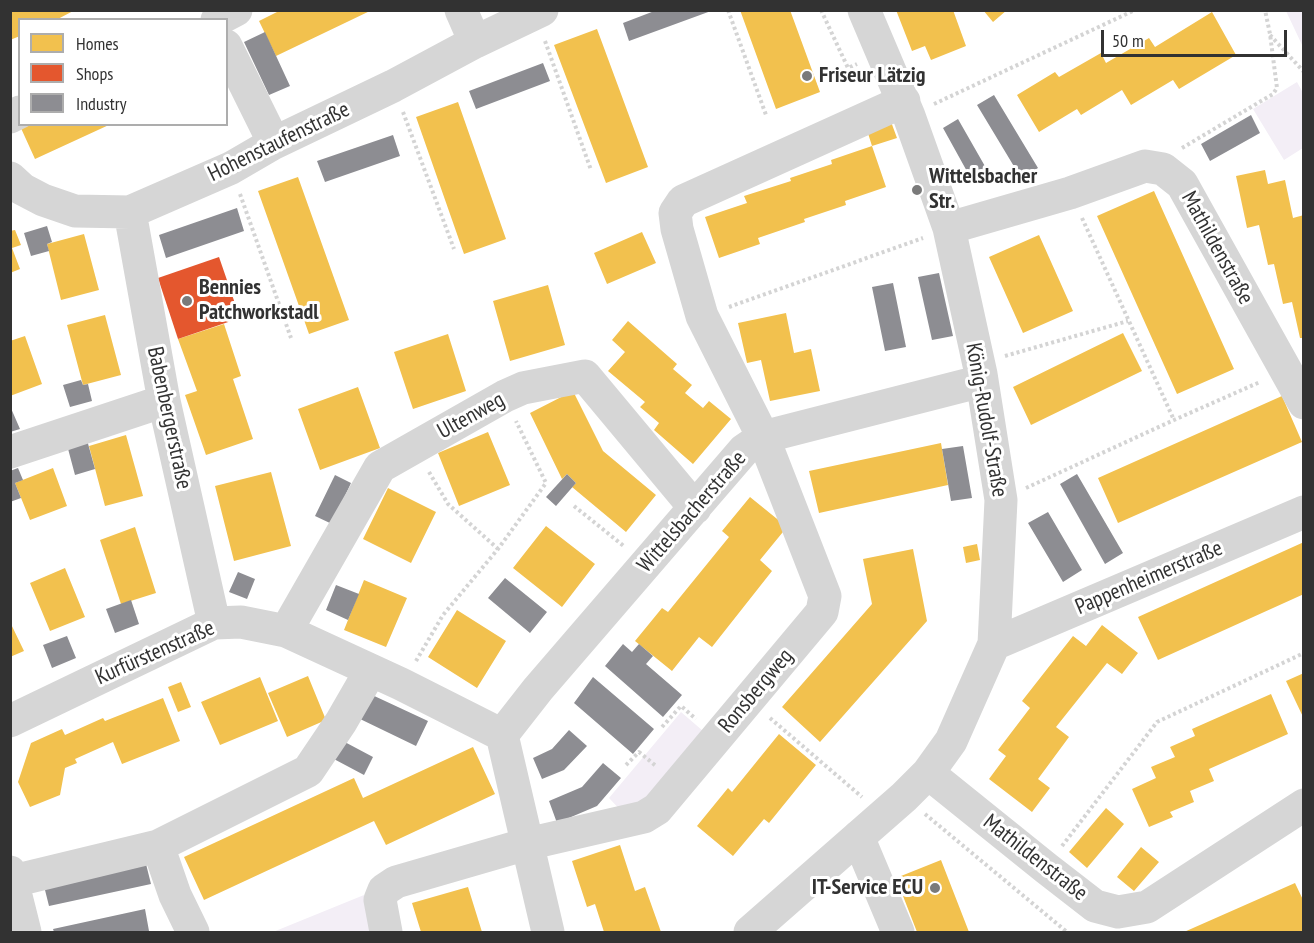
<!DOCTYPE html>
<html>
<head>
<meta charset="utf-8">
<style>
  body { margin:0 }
  #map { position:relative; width:1314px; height:943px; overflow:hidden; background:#fff; font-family:"PT Sans Narrow",sans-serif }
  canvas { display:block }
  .frame { position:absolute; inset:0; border:12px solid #323232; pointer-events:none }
  .legend { position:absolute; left:18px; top:18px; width:210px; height:108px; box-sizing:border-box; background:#fff; border:2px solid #adadad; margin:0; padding:8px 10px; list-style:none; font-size:18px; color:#323232 }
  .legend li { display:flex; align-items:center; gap:12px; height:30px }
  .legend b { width:30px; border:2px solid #adadad }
  .scale { position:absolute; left:1101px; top:30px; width:186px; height:27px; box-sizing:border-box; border:3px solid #323232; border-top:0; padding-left:8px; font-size:18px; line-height:21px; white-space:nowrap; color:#323232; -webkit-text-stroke:4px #fff; paint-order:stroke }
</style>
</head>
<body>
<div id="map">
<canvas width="1314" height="943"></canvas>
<div class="frame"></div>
<ul class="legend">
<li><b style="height:16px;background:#f2c14e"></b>Homes</li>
<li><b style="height:16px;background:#e4572e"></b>Shops</li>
<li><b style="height:16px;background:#8d8d92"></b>Industry</li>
</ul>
<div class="scale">50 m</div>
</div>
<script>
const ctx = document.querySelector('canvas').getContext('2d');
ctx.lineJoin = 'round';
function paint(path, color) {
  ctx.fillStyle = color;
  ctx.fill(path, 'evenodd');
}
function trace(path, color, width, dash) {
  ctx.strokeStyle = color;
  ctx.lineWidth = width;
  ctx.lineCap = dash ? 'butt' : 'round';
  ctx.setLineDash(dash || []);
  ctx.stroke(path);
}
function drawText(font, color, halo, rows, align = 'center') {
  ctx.font = font + ' "PT Sans Narrow",sans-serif';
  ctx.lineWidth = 6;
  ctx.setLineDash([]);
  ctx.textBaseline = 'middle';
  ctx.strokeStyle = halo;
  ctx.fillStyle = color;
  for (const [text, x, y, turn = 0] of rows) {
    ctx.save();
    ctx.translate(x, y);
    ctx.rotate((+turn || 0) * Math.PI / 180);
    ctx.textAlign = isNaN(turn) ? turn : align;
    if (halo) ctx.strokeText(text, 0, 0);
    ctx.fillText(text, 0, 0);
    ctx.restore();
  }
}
paint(new Path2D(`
  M1286 11H1303V47Z
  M1297 82 1303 93V148L1284 160 1253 109Z
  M681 712 710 737 627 817 609 798Z
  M364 895 373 932H273Z`), '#f3eef6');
paint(new Path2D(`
  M10 10H75L56 20H20V36L10 40Z
  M281 10H372L276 56 259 21Z
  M740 10H790L820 92 776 109Z
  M896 10H953L966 46 931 60 925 46 912 51Z
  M983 10H1007L993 22Z
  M1212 12 1236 55 1179 89 1173 80 1131 105 1122 90 1081 115 1077 109 1039 132 1017 95 1055 72 1059 77 1101 53 1106 63 1149 38 1155 47Z
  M597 29 648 167 606 183 554 45Z
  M458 102 506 239 464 254 416 117Z
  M890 119 897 138 872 146 866 127Z
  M22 124H111L35 159 20 126Z
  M872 146 886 187 845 201 846 205 804 219 805 222 758 238 760 244 719 258 705 217 747 203 744 196 791 181 790 178 832 164 831 160Z
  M1265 170 1268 184 1285 180 1293 218 1304 215V338H1300L1292 302 1283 304 1274 264 1268 265 1259 225 1247 228 1236 176Z
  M298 177 349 320 309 334 258 191Z
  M1154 191 1234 369 1177 394 1097 216Z
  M15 230 21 245 12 248 20 269 10 273V231Z
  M642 232 656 263 607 284 594 253Z
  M84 234 99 290 61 300 47 244Z
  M1039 235 1073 311 1023 333 989 257Z
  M548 285 565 345 510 361 493 301Z
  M786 313 794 353 811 349 820 391 770 401 761 360 747 363 738 323Z
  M105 315 121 375 83 385 67 325Z
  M628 321 677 364 673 369 692 385 685 393 703 408 709 401 731 419 693 464 654 430 659 423 640 407 645 402 608 371 625 352 612 340Z
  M224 324 241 376 233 379 253 439 206 455 185 395 197 391 178 339Z
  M1123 333 1142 371 1031 425 1013 387Z
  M448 334 466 391 413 409 394 352Z
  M25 336 42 384 10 396V341Z
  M358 387 380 448 320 470 298 409Z
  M573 391 603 451 656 495 626 532 572 487 576 483 567 474 562 479 530 413Z
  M1282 396 1302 442 1118 523 1098 478Z
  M488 432 510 485 459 506 438 453Z
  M126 435 143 496 105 506 89 446Z
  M941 443 948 485 819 513 809 471Z
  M53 468 67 506 30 520 15 483Z
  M271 472 291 546 234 561 215 486Z
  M388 488 436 512 411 563 363 539Z
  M750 497 787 527 760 560 772 571 712 647 699 637 672 671 635 641 662 608 668 612 729 537 722 531Z
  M546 526 595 564 562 607 513 568Z
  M135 527 156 593 121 604 100 540Z
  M1304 542V594L1158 660 1138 617Z
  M977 544 980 560 966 563 963 547Z
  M913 549 927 621 820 742 782 707 872 604 863 559Z
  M65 568 85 617 50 631 30 583Z
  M364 580 407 598 386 647 344 630Z
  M457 610 506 641 477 688 428 657Z
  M10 622 24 651 10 657Z
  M1102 625 1138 653 1122 674 1107 663 1056 727 1069 737 1038 779 1050 788 1032 812 989 779 1006 756 998 750 1030 708 1022 701 1073 636 1086 646Z
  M1304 673V719L1286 681Z
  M308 676 326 720 287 737 268 693Z
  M260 677 278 721 220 745 201 702Z
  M181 682 191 707 178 712 168 687Z
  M1271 694 1288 734 1209 769 1214 781 1190 791 1194 802 1170 812 1173 817 1149 827 1132 789 1156 778 1151 767 1175 757 1170 747 1195 736 1192 729Z
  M163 698 180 741 122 764 113 742 75 759 77 763 65 768 60 795 30 807 18 782 31 743 62 729 65 735 103 718 105 721Z
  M779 734 816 765 769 823 764 819 733 856 697 826 728 788 732 792Z
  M473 747 495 794 386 845 374 821 204 900 184 857 354 778 363 798Z
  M1106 808 1124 824 1087 868 1069 852Z
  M620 845 635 891 645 887 661 932H604L595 904 587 907 572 861Z
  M1141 847 1159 862 1134 891 1117 877Z
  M941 860 969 932H917L896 878Z
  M1295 883 1304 902V932H1184Z
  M468 887 482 932H421L412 903Z`), '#f2c14e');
paint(new Path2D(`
  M219 257 240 318 178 339 158 278Z`), '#e4572e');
paint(new Path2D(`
  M657 10H711V11L629 41 623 23Z
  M265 32 290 86 269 95 244 42Z
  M543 63 550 81 476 109 469 91Z
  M994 95 1038 168 1021 178 977 105Z
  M1251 115 1260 133 1210 161 1201 144Z
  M958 119 990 175 974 184 943 128Z
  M393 135 400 156 325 182 317 161Z
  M237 208 244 231 166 258 159 235Z
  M47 226 52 242 47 244 49 251 31 256 24 233Z
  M939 273 953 336 932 340 918 277Z
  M893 283 906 347 885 351 872 287Z
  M81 380 83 385 88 384 92 401 70 407 63 385Z
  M10 406 20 429 10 432Z
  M87 440 95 469 75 475 67 445Z
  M963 446 972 498 951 501 942 449Z
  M18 468 23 480 15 483 21 498 10 502V471Z
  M567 474 576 483 556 506 546 497Z
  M1077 474 1123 553 1105 564 1060 484Z
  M335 475 351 483 332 524 315 516Z
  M1048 512 1082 570 1063 582 1028 523Z
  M238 572 255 579 247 599 229 592Z
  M505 578 547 612 530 633 488 598Z
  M336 585 359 594 348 620 326 610Z
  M131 600 139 624 115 633 106 609Z
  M67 636 76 658 52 668 43 645Z
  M623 644 632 652 639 644 653 656 646 664 682 695 663 717 605 666Z
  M593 677 654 729 633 754 574 703Z
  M370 694 428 721 416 746 358 718Z
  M569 730 587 746 564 770 542 779 533 758 552 749Z
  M341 740 373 757 364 775 332 758Z
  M603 763 621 778 597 806 557 823 549 801 582 787Z
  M146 864 151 884 49 906 44 886Z
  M145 909 149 931 140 932H54L53 929Z`), '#8d8d92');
trace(new Path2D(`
  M728 10 766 115
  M821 10 848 68 857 64
  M1270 35 1304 72
  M545 41 591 170
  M934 104 1135 10
  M403 112 454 249
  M1182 148 1273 94 1277 88 1270 34 1265 10
  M240 194 291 338
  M1082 218 1174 420
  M729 307 923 238
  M1005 356 1128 321
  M429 472 448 504 498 549
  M1026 488 1174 420 1260 382
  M574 506 625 547
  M416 661 443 615 498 549 546 483 516 421
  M770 718 862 797
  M662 727 681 706 696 719
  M626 765 639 752 656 766
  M925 814 1067 932
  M1062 846 1157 722 1304 653`), '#d4d4d4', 4, [3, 3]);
trace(new Path2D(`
  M461 10 475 42
  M217 20 236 10
  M226 46 274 143
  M10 117 20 112
  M10 178 22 189 43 200 75 211 130 212 231 168 274 143 393 86 475 42 542 10
  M130 212 164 401 214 623
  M949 228 1070 193 1145 166 1163 169 1182 184 1304 403
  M10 452 164 401
  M286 631 380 467 505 396 523 388 585 376 695 508
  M994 644 1304 512
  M10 721 214 623 241 622 286 631 401 684 502 735
  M502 735 538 689 744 450 763 437 982 381
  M502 735 548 932
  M928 773 1046 868 1095 906 1118 912 1147 907 1304 805
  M858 837 898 932
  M158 846 175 895 193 932
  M10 872 25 932
  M13 881 158 846 308 771 341 722 371 670
  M386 932 380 900 384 890 396 882 527 844 644 817 657 809 822 612 825 596 763 437 702 316 677 229 675 213 683 201 904 101
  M750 932 904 797 928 773 951 741 994 644 1001 500 981 374 949 228 909 116 864 10`), '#d6d6d6', 33);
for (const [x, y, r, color] of [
  [807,76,6,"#7a7a7a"],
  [917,190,6,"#7a7a7a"],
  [187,301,6,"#7a7a7a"],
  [935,888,6,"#7a7a7a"]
]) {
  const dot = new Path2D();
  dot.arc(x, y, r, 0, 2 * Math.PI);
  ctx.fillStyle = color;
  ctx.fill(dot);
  trace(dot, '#fff', 2);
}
drawText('bold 22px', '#323232', '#fff', [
  ["Friseur Lätzig",819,76],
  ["Wittelsbacher",929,177],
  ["Str.",929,202],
  ["Bennies",199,288],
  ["Patchworkstadl",199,313],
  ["IT-Service ECU",923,888,"right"]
], 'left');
drawText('22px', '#323232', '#fff', [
  ["Hohenstaufenstraße",279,142,-26],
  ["Mathildenstraße",1217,248,61],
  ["Ultenweg",471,416,-29],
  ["Babenbergerstraße",169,418,78],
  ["König-Rudolf-Straße",986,420,80],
  ["Wittelsbacherstraße",692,512,-49],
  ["Pappenheimerstraße",1149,578,-23],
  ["Kurfürstenstraße",155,653,-24],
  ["Ronsbergweg",756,691,-50],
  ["Mathildenstraße",1035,858,38]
]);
</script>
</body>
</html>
